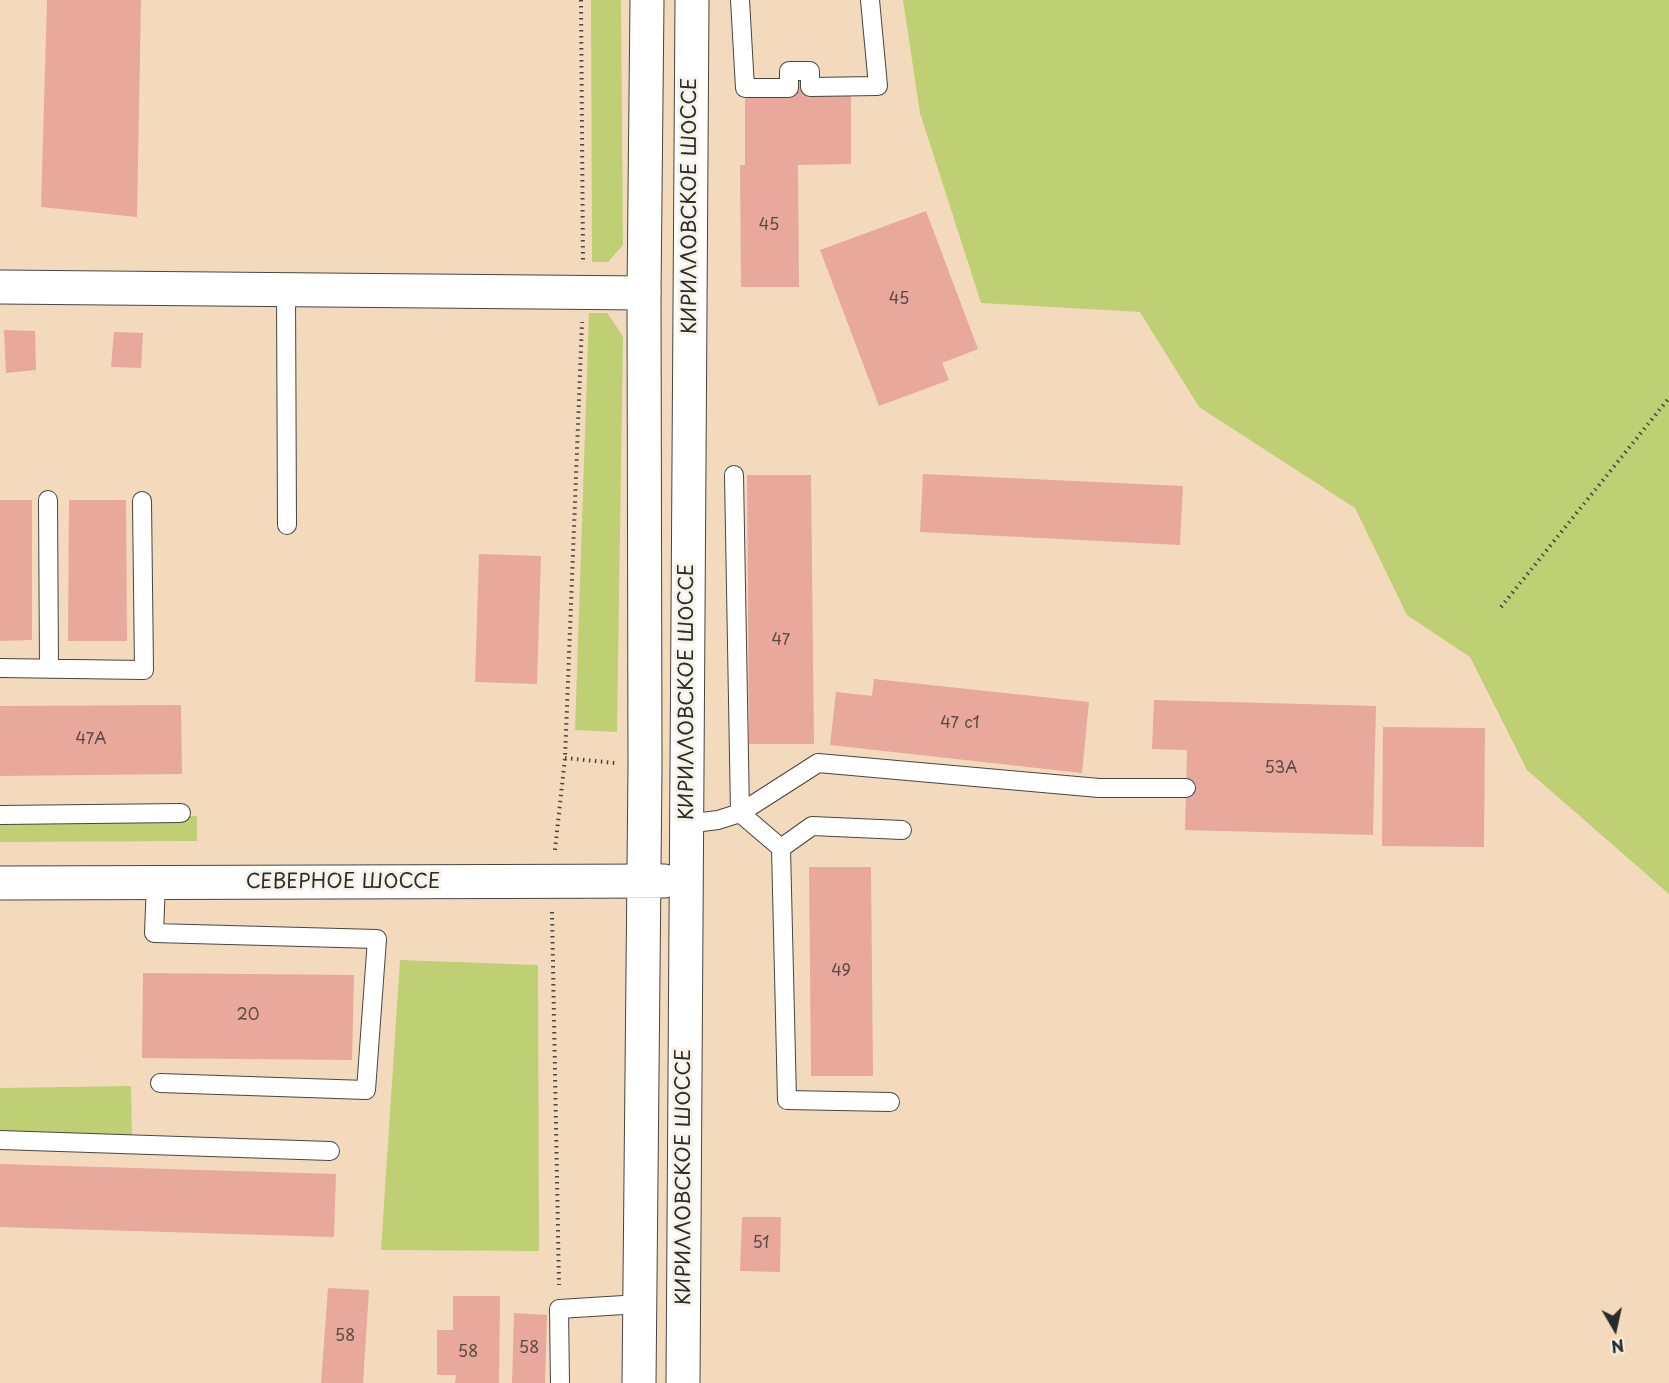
<!DOCTYPE html>
<html>
<head>
<meta charset="utf-8">
<style>
  body { margin:0 }
  #map { position:relative; width:1669px; height:1383px; overflow:hidden; background:#f4dabd; font-family:"Playpen Sans",sans-serif }
  canvas { display:block }
  .north { position:absolute; left:1585px; top:1299px; width:60px; height:60px; -webkit-text-stroke:4px #f7f3e8; paint-order:stroke; rotate:171deg; font-size:16px; font-weight:700; line-height:24px; text-align:center; color:#2b2b2b }
  .north::after { content:''; display:block; margin:auto; width:21px; height:27px; background:#2b2b2b; clip-path:polygon(50% 0,100% 100%,50% 72%,0 100%) }
</style>
</head>
<body>
<div id="map">
<canvas width="1669" height="1383"></canvas>
<div class="north">N</div>
</div>
<script>
const ctx = document.querySelector('canvas').getContext('2d');
ctx.lineJoin = 'round';
function paint(path, color) {
  ctx.fillStyle = color;
  ctx.fill(path, 'evenodd');
}
function trace(path, color, width, dash) {
  ctx.strokeStyle = color;
  ctx.lineWidth = width;
  ctx.lineCap = dash ? 'butt' : 'round';
  ctx.setLineDash(dash || []);
  ctx.stroke(path);
}
function drawText(font, color, halo, rows, align = 'center') {
  ctx.font = font + ' "Playpen Sans",sans-serif';
  ctx.lineWidth = 6;
  ctx.setLineDash([]);
  ctx.textBaseline = 'middle';
  ctx.strokeStyle = halo;
  ctx.fillStyle = color;
  for (const [text, x, y, turn = 0] of rows) {
    ctx.save();
    ctx.translate(x, y);
    ctx.rotate((+turn || 0) * Math.PI / 180);
    ctx.textAlign = isNaN(turn) ? turn : align;
    if (halo) ctx.strokeText(text, 0, 0);
    ctx.fillText(text, 0, 0);
    ctx.restore();
  }
}
paint(new Path2D(`
  M591 0H621L623 245 608 262H592Z
  M903 0H1669V894L1527 770 1470 657 1407 615 1355 508 1199 407 1140 312 981 303 920 113Z
  M589 313H607L623 336 617 732 575 730Z
  M197 816V841L0 842V822Z
  M400 960 538 965 539 1251 381 1250Z
  M131 1086 132 1137 0 1132V1088Z`), '#bed073');
paint(new Path2D(`
  M47 0H141L137 217 41 207Z
  M789 71H810V87H851V164L798 165 799 287H741L740 165H745V88H789Z
  M926 211 978 349 942 363 949 380 879 406 820 250Z
  M4 330 35 331 36 370 6 373Z
  M114 332 143 333 141 368 111 367Z
  M923 474 1183 486 1180 545 920 532Z
  M747 475H811L814 744H749Z
  M0 500H32V640L0 641Z
  M69 500H126L127 641H68Z
  M479 554 541 556 537 684 475 682Z
  M874 679 1089 702 1082 773 830 745 836 692 872 696Z
  M1154 700 1376 706 1373 835 1185 830 1187 750 1152 749Z
  M181 705 182 774 0 776V706Z
  M1383 727 1485 728 1484 847 1382 846Z
  M809 867H871L873 1076H811Z
  M143 973 354 975 352 1060 142 1058Z
  M0 1164 336 1174 334 1237 0 1227Z
  M742 1217H781L780 1272 740 1271Z
  M328 1288 369 1290 363 1383H321Z
  M453 1296H500L499 1383H455L456 1375H437V1330H453Z
  M514 1313 547 1315 545 1383H512Z`), '#e8a89b');
const service = new Path2D(`
  M740 0 745 88H789V71H810V87L878 86 870 0
  M286 290 287 525
  M734 475 740 813 781 848 787 1100 890 1102
  M48 500 49 669
  M0 668 144 670 142 501
  M0 815 181 813
  M686 824 718 820 740 813 818 763 1099 788H1186
  M781 848 812 826 902 830
  M156 882 154 933 377 939 366 1090 160 1083
  M0 1140 330 1151
  M560 1383 559 1309 640 1304`);
const minor = new Path2D(`
  M0 287 644 293`);
const primary = new Path2D(`
  M0 883 664 881
  M639 1383 645 766 644 293 647 0
  M683 1383 692 0`);
trace(service, '#494541', 20);
trace(minor, '#494541', 35);
trace(primary, '#494541', 35);
trace(new Path2D(`
  M581 0 583 263
  M1501 607 1669 398
  M565 758 615 763
  M555 850 565 758 582 322
  M552 912 559 1285`), '#494541', 4, [1.5, 4.5]);
trace(service, '#fff', 18);
trace(minor, '#fff', 33);
trace(primary, '#fff', 33);
drawText('16px', '#5a4a47', null, [
  ["45",769,226],
  ["45",899,300],
  ["47",781,641],
  ["47 с1",960,724],
  ["47А",91,740],
  ["53А",1281,769],
  ["49",841,972],
  ["20",248,1016],
  ["51",761,1244],
  ["58",345,1337],
  ["58",529,1349],
  ["58",468,1353]
]);
drawText('20px', '#2b2b2b', '#f7f3e8', [
  ["КИРИЛЛОВСКОЕ ШОССЕ",690,206,-90],
  ["КИРИЛЛОВСКОЕ ШОССЕ",687,692,-90],
  ["СЕВЕРНОЕ ШОССЕ",343,882],
  ["КИРИЛЛОВСКОЕ ШОССЕ",684,1177,-90]
]);
</script>
</body>
</html>
